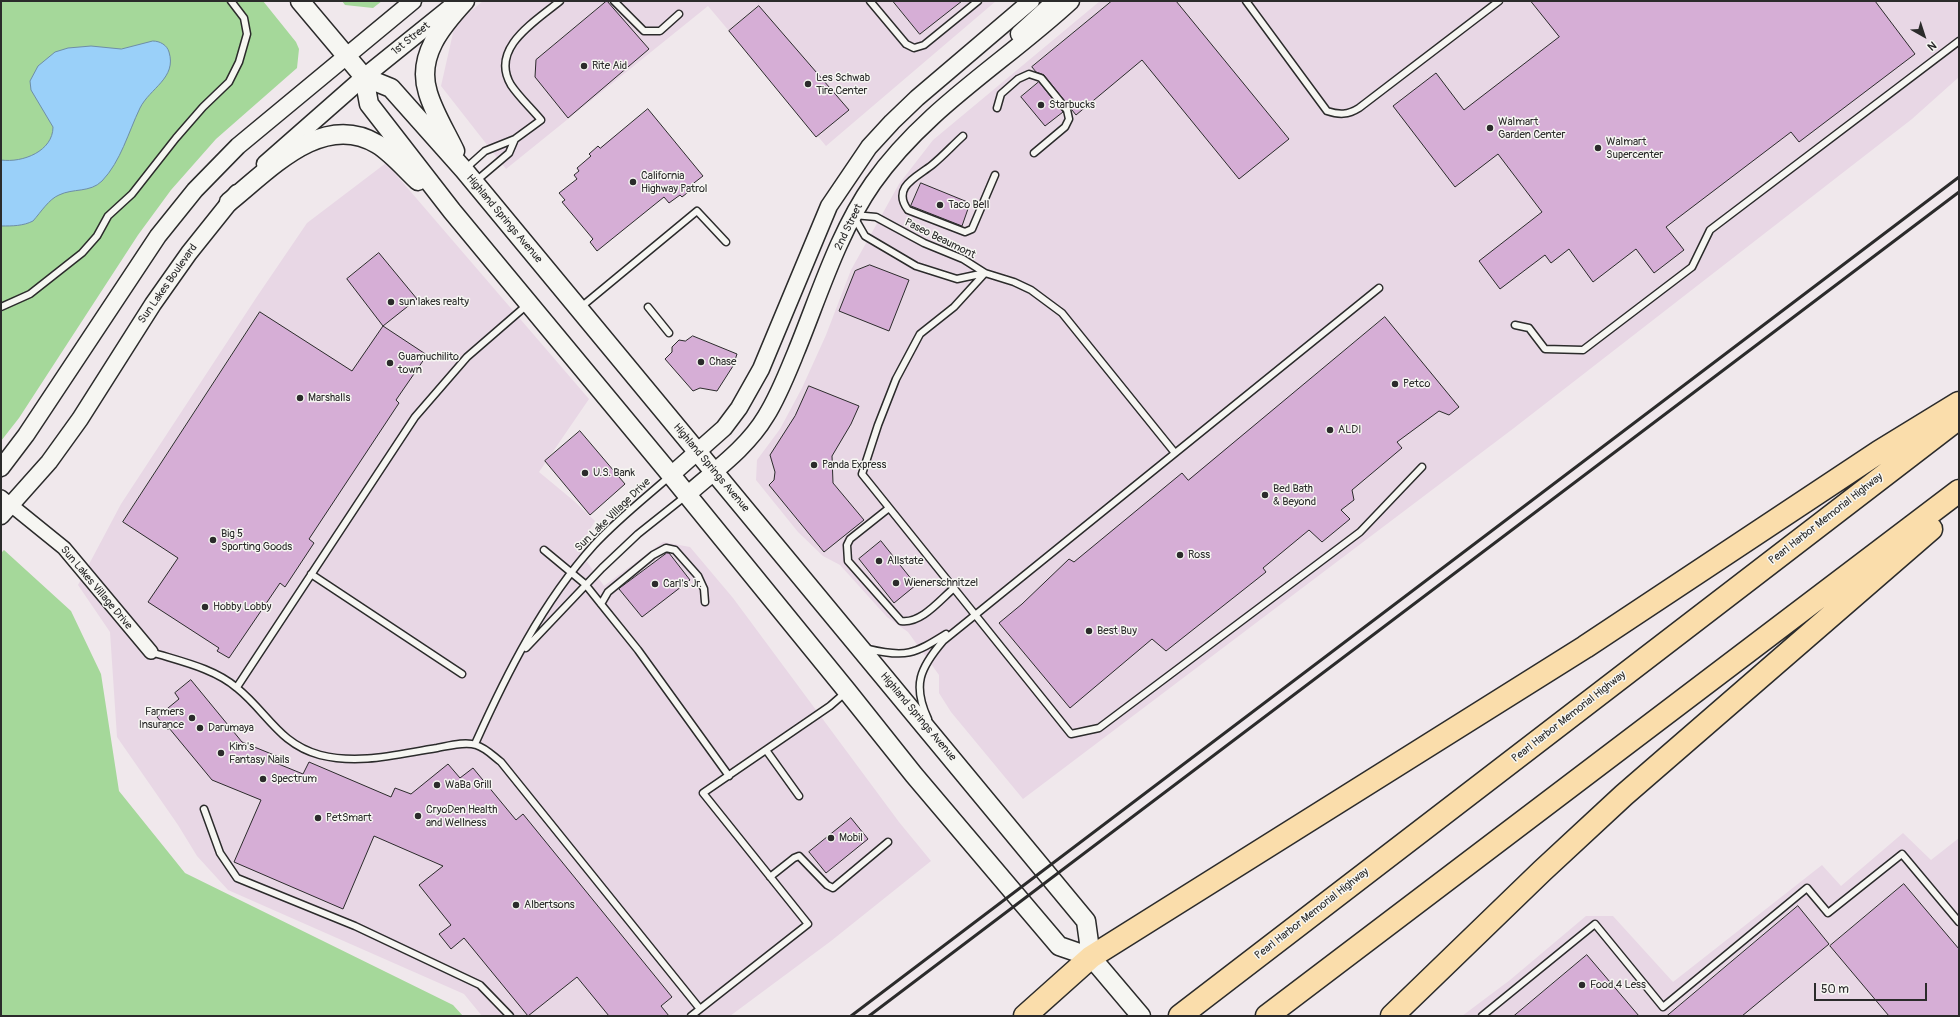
<!DOCTYPE html>
<html>
<head>
<meta charset="utf-8">
<style>
  body { margin:0 }
  #map { position:relative; width:1960px; height:1017px; overflow:hidden; background:#f0e8ec; font-family:Pangolin,sans-serif }
  canvas { display:block }
  .frame { position:absolute; inset:0; border:2px solid #2b2b2b; pointer-events:none }
  .north { position:absolute; left:1904px; top:16px; width:40px; height:40px; -webkit-text-stroke:3px #f6f6f2; paint-order:stroke; rotate:141deg; font-size:11px; font-weight:700; line-height:16px; text-align:center; color:#2b2b2b }
  .north::after { content:''; display:block; margin:auto; width:14px; height:18px; background:#2b2b2b; clip-path:polygon(50% 0,100% 100%,50% 72%,0 100%) }
  .scale { position:absolute; left:1814px; top:983px; width:113px; height:18px; box-sizing:border-box; border:2px solid #2b2b2b; border-top:0; padding-left:5px; font-size:12px; line-height:14px; white-space:nowrap; color:#2b2b2b; -webkit-text-stroke:3px #f6f6f2; paint-order:stroke }
</style>
</head>
<body>
<div id="map">
<canvas width="1960" height="1017"></canvas>
<div class="frame"></div>
<div class="north">N</div>
<div class="scale">50 m</div>
</div>
<script>
const ctx = document.querySelector('canvas').getContext('2d');
ctx.lineJoin = 'round';
function paint(path, color) {
  ctx.fillStyle = color;
  ctx.fill(path, 'evenodd');
}
function trace(path, color, width, dash) {
  ctx.strokeStyle = color;
  ctx.lineWidth = width;
  ctx.lineCap = dash ? 'butt' : 'round';
  ctx.setLineDash(dash || []);
  ctx.stroke(path);
}
function drawText(font, color, halo, rows, align = 'center') {
  ctx.font = font + ' Pangolin,sans-serif';
  ctx.lineWidth = 3;
  ctx.setLineDash([]);
  ctx.textBaseline = 'middle';
  ctx.strokeStyle = halo;
  ctx.fillStyle = color;
  for (const [text, x, y, turn = 0] of rows) {
    ctx.save();
    ctx.translate(x, y);
    ctx.rotate((+turn || 0) * Math.PI / 180);
    ctx.textAlign = isNaN(turn) ? turn : align;
    if (halo) ctx.strokeText(text, 0, 0);
    ctx.fillText(text, 0, 0);
    ctx.restore();
  }
}
paint(new Path2D(`
  M483 1H996L826 146 708 6 506 169 441 86 455 24Z
  M1100 1H1959V77L1912 119 1514 428 1023 799 951 712 939 693V675L908 632 887 617 840 565 823 556 798 532 756 480 757 460 780 429 802 388 826 335 851 270 899 184 933 140Z
  M386 163 589 399 539 472 574 501 595 521 578 549 604 586 663 542 690 547 733 598 899 822 931 861 831 941 730 1016H482L464 994 228 890 197 856 178 825 117 737 110 632 78 585 121 504 256 298 307 223Z
  M1903 833 1931 860 1959 838V1016H1462L1510 980 1586 916H1613L1673 982 1822 865 1841 886Z`), '#e8d7e5');
paint(new Path2D(`
  M1 1H263L296 42 299 49 297 68 216 139 171 190 138 235 19 418 1 441Z
  M342 1H382L373 8 345 5Z
  M4 550 71 611 101 674 119 791 185 873 453 1005 463 1016H1V553Z`), '#a5d89a');
const water = new Path2D(`
  M153 41C160 41 167 45 169 52 177 78 150 88 140 108 128 133 121 161 102 181 90 193 73 188 59 195 49 199 41 212 33 221 23 226 13 226 1 226V160C23 163 53 151 53 127L31 90 30 81 38 66 55 52 68 48 91 46 121 49Z`);
paint(water, '#9ad0f9');
trace(water, '#6e8ea7', 1);
const building = new Path2D(`
  M607 1 649 49 568 118 535 77 536 60Z
  M893 1H962L920 34Z
  M1112 1H1176L1289 139 1239 179 1142 60 1076 115 1044 75 1036 72 1032 67Z
  M1531 1H1875L1915 54 1799 142 1791 132 1666 227 1684 250 1654 273 1636 249 1593 282 1569 249 1551 263 1545 255 1500 289 1479 261 1542 212 1498 154 1455 187 1393 106 1436 73 1464 110 1559 37Z
  M759 6 849 110 816 137 729 31Z
  M1039 82 1063 112 1045 126 1021 97Z
  M648 109 703 176 690 186 692 189 682 197 680 195 669 203 664 197 597 251 590 242 593 239 562 202 565 200 559 193 577 179 574 175 579 171 577 168 591 156 589 154 598 146 600 148Z
  M921 183 970 203 962 226 911 206Z
  M379 253 417 299 383 326 347 279Z
  M870 265 909 280 889 331 839 311 855 271Z
  M260 312 352 371 383 326 427 355 396 400 399 403 309 539 314 543 285 587 280 583 229 658 217 651 219 648 148 602 178 558 123 522Z
  M1385 317 1459 407 1449 415 1439 411 1397 442 1402 448 1352 490 1354 500 1341 510 1350 519 1322 542 1309 530 1263 568 1266 572 1166 651 1152 639 1070 708 999 623 1022 604 1069 559 1074 562 1182 473 1188 480Z
  M693 336 737 354 733 366 717 391 700 388 693 391 665 359 672 352V347L679 340 685 341Z
  M809 386 859 406 851 424 832 456 833 483 864 520 824 552 769 485 774 480 775 472 770 455 795 416Z
  M580 431 625 484 590 515 545 461Z
  M881 541 916 585 894 603 859 559Z
  M667 553H669L690 580 642 617 619 589Z
  M191 680 242 742 279 757 276 763 303 774 309 762 391 797 395 788 411 794 448 764 460 778 473 768 516 820 523 814 672 997 661 1006 669 1016H609L577 977 528 1016 464 938 451 949 439 934 451 925 419 885 443 866 374 836 343 909 234 862 261 800 212 780 169 728 168 730 157 717 179 699 175 693Z
  M851 818 868 839 826 873 809 852Z
  M1904 884 1959 949V1016H1889L1830 946Z
  M1798 906 1829 944 1742 1016H1667Z
  M1587 955 1639 1016H1514Z`);
paint(building, '#d6aed6');
trace(building, '#2b2b2b', 1);
const service = new Path2D(`
  M614 1 644 31H660L679 14
  M870 1 906 44 914 48 924 45 978 1
  M1246 1 1327 111C1339 115 1348 115 1359 108L1499 1
  M997 108 1001 94 1018 79 1029 74 1041 78 1067 110 1069 119 1065 127 1034 153
  M963 136C953 145 943 156 932 165 917 177 891 187 908 210L965 232 972 229 995 175
  M465 169 485 151 515 139 541 120C531 108 519 97 511 85 489 48 536 21 560 1
  M476 181 509 153 515 139
  M854 215 876 217 924 243 963 259 985 273 1014 282 1031 290 1062 313 1175 453
  M854 217 865 236 916 266 957 279 985 273
  M985 273 954 307 920 334 896 379 878 425 862 474 1071 734 1099 728 1360 532 1422 467
  M1 307 30 294 82 253 97 236 108 216 132 194 176 138 203 107 229 82 239 62 247 34 244 18 231 1
  M581 307 697 211 726 242
  M648 307 669 333
  M1515 325 1529 328 1545 349 1583 350 1692 267 1710 230 1959 41
  M889 508 850 539 847 545 848 561 901 621C921 624 940 600 954 588
  M544 550 585 584 601 604 638 650 729 776
  M311 574 462 674
  M601 604 608 592 653 555 666 548 675 550 698 576 704 589 705 602
  M866 647 868 649C906 658 914 654 946 634
  M526 648 602 568 638 534 687 495
  M151 652C179 661 214 668 237 688 267 712 279 744 320 755 360 765 398 754 437 748 448 746 465 741 476 745 486 748 493 756 501 762L700 1009
  M237 687 415 417 467 357 527 305
  M928 719C912 685 920 668 943 641L1379 288
  M475 744C507 673 542 603 594 545 617 520 645 498 670 476
  M766 750 799 796
  M204 809 220 853 237 878 355 926 480 985 510 1016
  M770 877 794 858 799 856 827 885 833 888 888 842
  M691 1016 808 924 703 793 830 706 846 692
  M1482 1016 1595 924 1663 1007 1807 888 1828 913 1902 854 1959 922`);
const minor = new Path2D(`
  M1 497 64 548 151 652`);
const tertiary = new Path2D(`
  M1019 34 1055 1
  M265 164 364 77 457 2
  M1 468 26 435 158 236 195 190 238 146 413 1
  M671 475 724 428 739 408 761 369 829 206 869 147 892 122 917 98 1031 1
  M687 495C714 471 747 448 766 416 778 397 787 374 796 352 819 296 838 233 873 183 925 109 1005 62 1071 1
  M1 516 49 462 80 419 153 304 189 253 237 193`);
const secondary = new Path2D(`
  M300 1 364 77 391 88 464 170 1086 921 1091 957
  M364 77 369 104 452 211 671 475 847 691 914 775 1059 946 1091 957 1141 1016
  M455 151C446 132 434 113 428 93 416 56 442 26 465 1
  M229 202C269 170 322 111 377 144 392 153 405 169 418 181`);
const motorway = new Path2D(`
  M1025 1016 1091 957 1585 647 1879 452 1959 403
  M1180 1016 1959 418
  M1267 1016 1959 491
  M1392 1016 1542 871 1624 795 1931 529`);
trace(service, '#2b2b2b', 9);
trace(minor, '#2b2b2b', 16);
trace(tertiary, '#2b2b2b', 19);
trace(secondary, '#2b2b2b', 21);
trace(motorway, '#2b2b2b', 25);
trace(service, '#f6f6f2', 6);
trace(minor, '#f6f6f2', 13);
trace(tertiary, '#f6f6f2', 16);
trace(secondary, '#f6f6f2', 18);
trace(motorway, '#faddab', 22);
trace(new Path2D(`
  M851 1016 1959 177
  M869 1016 1959 192`), '#2b2b2b', 3);
for (const [x, y, r, color] of [
  [584,66,4,"#2b2b2b"],
  [808,84,4,"#2b2b2b"],
  [1041,105,4,"#2b2b2b"],
  [1490,128,4,"#2b2b2b"],
  [1598,148,4,"#2b2b2b"],
  [633,182,4,"#2b2b2b"],
  [940,205,4,"#2b2b2b"],
  [391,302,4,"#2b2b2b"],
  [701,362,4,"#2b2b2b"],
  [390,363,4,"#2b2b2b"],
  [1395,384,4,"#2b2b2b"],
  [300,398,4,"#2b2b2b"],
  [1330,430,4,"#2b2b2b"],
  [814,465,4,"#2b2b2b"],
  [585,473,4,"#2b2b2b"],
  [1265,495,4,"#2b2b2b"],
  [213,540,4,"#2b2b2b"],
  [1180,555,4,"#2b2b2b"],
  [879,561,4,"#2b2b2b"],
  [896,583,4,"#2b2b2b"],
  [655,584,4,"#2b2b2b"],
  [205,607,4,"#2b2b2b"],
  [1089,631,4,"#2b2b2b"],
  [192,718,4,"#2b2b2b"],
  [200,728,4,"#2b2b2b"],
  [221,753,4,"#2b2b2b"],
  [263,779,4,"#2b2b2b"],
  [437,785,4,"#2b2b2b"],
  [418,816,4,"#2b2b2b"],
  [318,818,4,"#2b2b2b"],
  [831,838,4,"#2b2b2b"],
  [516,905,4,"#2b2b2b"],
  [1582,985,4,"#2b2b2b"]
]) {
  const dot = new Path2D();
  dot.arc(x, y, r, 0, 2 * Math.PI);
  ctx.fillStyle = color;
  ctx.fill(dot);
  trace(dot, '#f6f6f2', 1.5);
}
drawText('11px', '#2b2b2b', '#f6f6f2', [
  ["1st Street",411,39,-39],
  ["Highland Springs Avenue",504,219,50],
  ["2nd Street",849,227,-64],
  ["Paseo Beaumont",940,239,26],
  ["Sun Lakes Boulevard",168,284,-55],
  ["Highland Springs Avenue",711,468,50],
  ["Sun Lake Village Drive",613,515,-44],
  ["Pearl Harbor Memorial Highway",1826,519,-38],
  ["Sun Lakes Village Drive",96,588,50],
  ["Highland Springs Avenue",918,717,50],
  ["Pearl Harbor Memorial Highway",1569,717,-38],
  ["Pearl Harbor Memorial Highway",1312,914,-38]
]);
drawText('11px', '#2b2b2b', '#f6f6f2', [
  ["Rite Aid",592,66],
  ["Les Schwab",816,78],
  ["Tire Center",816,91],
  ["Starbucks",1049,105],
  ["Walmart",1498,122],
  ["Garden Center",1498,135],
  ["Walmart",1606,142],
  ["Supercenter",1606,155],
  ["California",641,176],
  ["Highway Patrol",641,189],
  ["Taco Bell",948,205],
  ["sun lakes realty",399,302],
  ["Guamuchilito",398,357],
  ["town",398,370],
  ["Chase",709,362],
  ["Petco",1403,384],
  ["Marshalls",308,398],
  ["ALDI",1338,430],
  ["Panda Express",822,465],
  ["U.S. Bank",593,473],
  ["Bed Bath",1273,489],
  ["& Beyond",1273,502],
  ["Big 5",221,534],
  ["Sporting Goods",221,547],
  ["Ross",1188,555],
  ["Allstate",887,561],
  ["Wienerschnitzel",904,583],
  ["Carl's Jr.",663,584],
  ["Hobby Lobby",213,607],
  ["Best Buy",1097,631],
  ["Farmers",184,712,"right"],
  ["Insurance",184,725,"right"],
  ["Darumaya",208,728],
  ["Kim's",229,747],
  ["Fantasy Nails",229,760],
  ["Spectrum",271,779],
  ["WaBa Grill",445,785],
  ["CryoDen Health",426,810],
  ["and Wellness",426,823],
  ["PetSmart",326,818],
  ["Mobil",839,838],
  ["Albertsons",524,905],
  ["Food 4 Less",1590,985]
], 'left');
</script>
</body>
</html>
